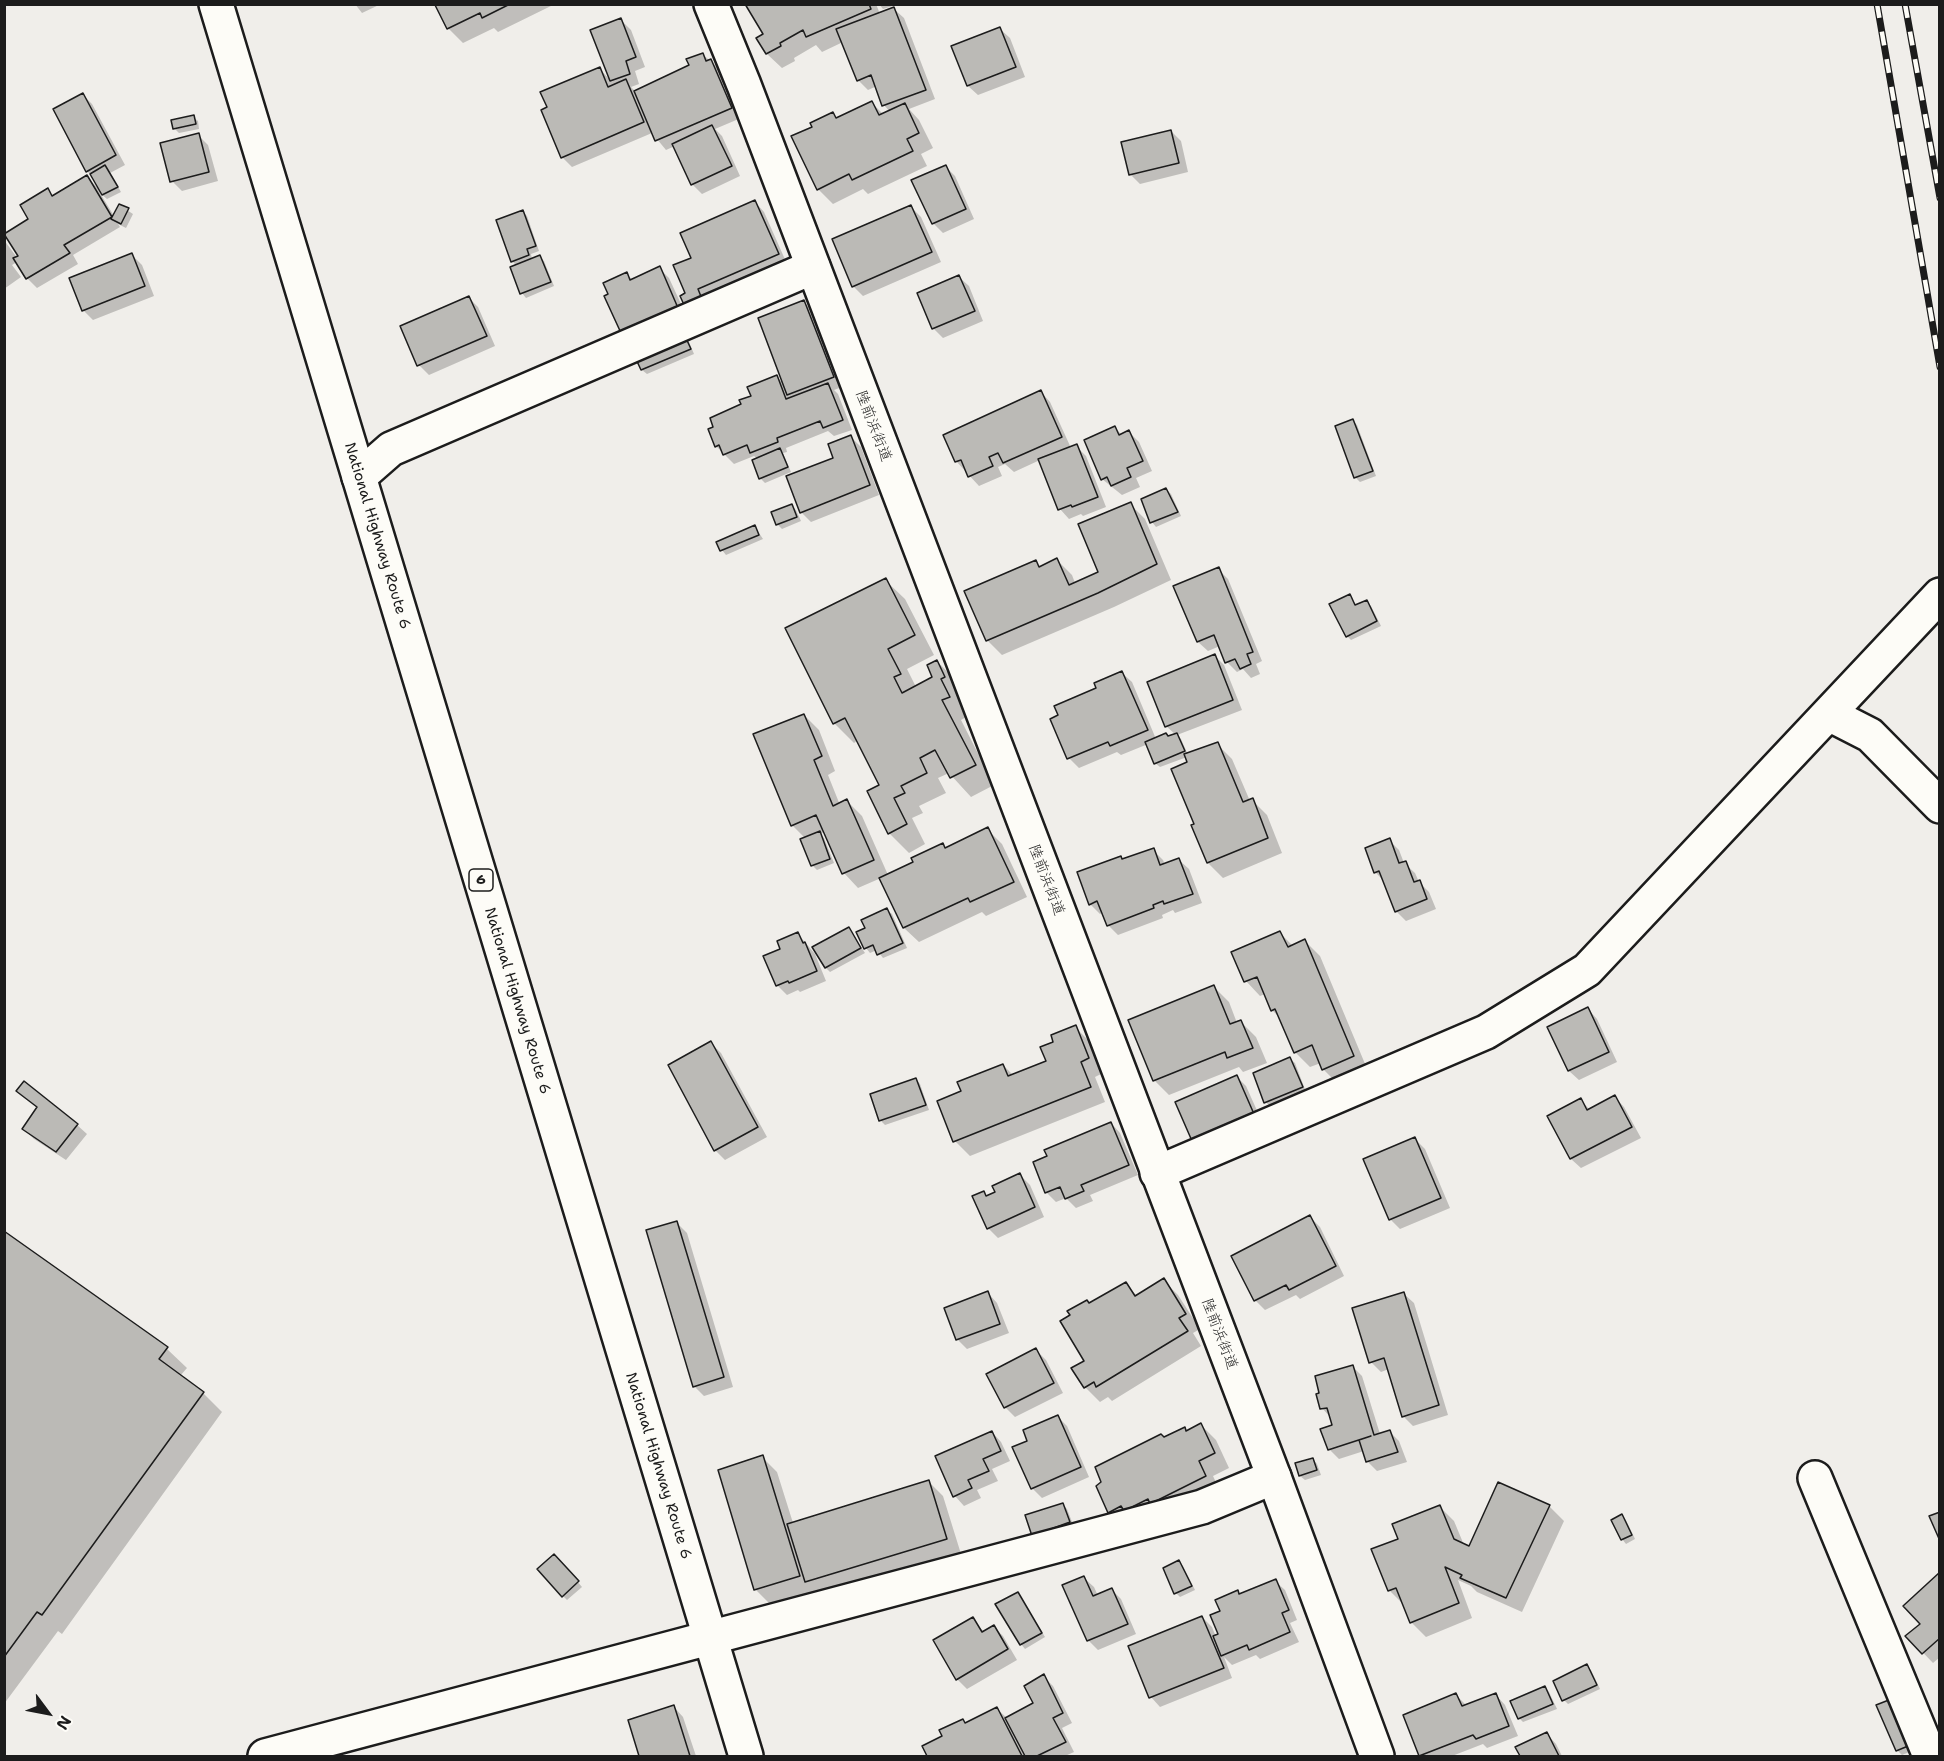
<!DOCTYPE html>
<html>
<head>
<meta charset="utf-8">
<style>
  body { margin:0 }
  #map { position:relative; width:1944px; height:1761px; overflow:hidden; background:#f0eeea; font-family:"Shantell Sans",sans-serif }
  canvas { display:block }
  .frame { position:absolute; inset:0; border:6px solid #1c1c1c; pointer-events:none }
  .north { position:absolute; left:18px; top:1683px; width:60px; height:60px; -webkit-text-stroke:4px #fdfcf7; paint-order:stroke; rotate:122deg; font-size:16px; font-weight:700; line-height:24px; text-align:center; color:#1c1c1c }
  .north::after { content:''; display:block; margin:auto; width:21px; height:27px; background:#1c1c1c; clip-path:polygon(50% 0,100% 100%,50% 72%,0 100%) }
</style>
</head>
<body>
<div id="map">
<canvas width="1944" height="1761"></canvas>
<div class="frame"></div>
<div class="north">N</div>
</div>
<script>
const ctx = document.querySelector('canvas').getContext('2d');
ctx.lineJoin = 'round';
function paint(path, color) {
  ctx.fillStyle = color;
  ctx.fill(path, 'evenodd');
}
function trace(path, color, width, dash) {
  ctx.strokeStyle = color;
  ctx.lineWidth = width;
  ctx.lineCap = dash ? 'butt' : 'round';
  ctx.setLineDash(dash || []);
  ctx.stroke(path);
}
function drawText(font, color, halo, rows, align = 'center') {
  ctx.font = font + ' "Shantell Sans","Klee One",sans-serif';
  ctx.lineWidth = 4.5;
  ctx.setLineDash([]);
  ctx.textBaseline = 'middle';
  ctx.strokeStyle = halo;
  ctx.fillStyle = color;
  for (const [text, x, y, turn = 0] of rows) {
    ctx.save();
    ctx.translate(x, y);
    ctx.rotate((+turn || 0) * Math.PI / 180);
    ctx.textAlign = isNaN(turn) ? turn : align;
    if (halo) ctx.strokeText(text, 0, 0);
    ctx.fillText(text, 0, 0);
    ctx.restore();
  }
}
paint(new Path2D(`
  M355 4H381L362 13Z
  M439 4H555L498 32 494 28 463 43 448 28 437 5Z
  M747 4H876L880 14 894 9 904 18 935 99 909 109 919 120 933 148 921 154 927 166 868 194 863 189 833 204 818 189 832 114 837 119 872 103 884 115 890 112 884 105 877 86 868 90 858 80 843 42 822 52 816 45 794 58 795 61 782 68 767 54 765 35Z
  M879 4H899L883 9Z
  M621 20 631 30 645 67 635 71 639 84 631 87 636 92 691 65 702 54 721 70 741 118 715 129 722 136 740 176 702 194 692 184 675 146 666 150 652 133 572 167 562 157 600 69 611 81Z
  M1000 29 1010 38 1025 77 978 95 968 86Z
  M83 95 92 104 125 165 110 173 121 192 107 199 100 193 114 216 119 205 133 214 126 228 118 224 120 227 73 255 78 264 37 288 27 278 17 262 12 265 21 277 4 289V240L21 263 30 220 47 190 54 197 87 177 99 189 93 177 87 171Z
  M193 117 198 121 199 129 179 133 174 128Z
  M1171 131 1181 141 1188 172 1140 184 1130 174Z
  M198 135 208 145 218 181 182 191 172 181Z
  M945 166 955 176 974 219 943 233 933 223Z
  M755 202 764 212 787 264 707 299 687 294 693 258Z
  M911 207 921 217 941 262 863 296 853 286Z
  M523 212 527 216 539 251 531 254 532 260 540 257 544 261 554 286 526 298 522 293 517 266 512 261Z
  M132 255 142 265 154 296 93 320 83 310Z
  M659 268 669 278 687 317 632 342 626 274 633 280Z
  M959 277 969 286 983 321 943 338 933 328Z
  M468 297 478 307 495 346 429 375 419 365 402 326Z
  M804 302 813 312 842 387 834 390 838 394 852 430 834 436 828 431 786 448 787 452 783 453 791 472 765 483 761 479 753 461 758 459 754 456 734 464 716 446 743 405 752 396 777 377 786 386Z
  M685 338 689 342 694 354 647 374 642 370 637 358Z
  M1041 392 1050 402 1071 448 1076 446 1086 456 1106 507 1083 516 1081 514 1069 519 1060 509 1040 460 1014 472 1005 464 998 467 1002 476 979 486 956 461Z
  M1353 421 1357 425 1376 476 1360 482 1355 477Z
  M1115 428 1122 435 1129 432 1139 442 1152 471 1136 478 1140 487 1122 495 1102 479Z
  M851 437 861 447 879 495 811 522 801 512Z
  M1166 489 1171 494 1181 516 1156 527 1152 522 1143 500Z
  M1130 504 1145 519 1171 580 1114 607 1002 655 987 640 1035 562 1041 567 1057 560 1072 575 1075 583 1100 573Z
  M792 506 796 510 801 521 782 529 778 525 773 513Z
  M755 527 763 539 726 555 722 550Z
  M1218 569 1228 579 1262 661 1256 664 1260 674 1251 678 1243 669 1237 672 1227 662 1220 646 1208 651 1198 642Z
  M885 580 905 599 934 655 907 669 916 687 934 678 937 661 956 681 964 697 960 699 968 716 961 720 994 785 971 797 949 773 938 778 946 793 919 806 923 813 912 818 925 844 909 853 889 833 881 786 858 740 854 743 834 723Z
  M1349 595 1357 606 1366 601 1371 606 1381 626 1351 640 1347 636Z
  M1215 656 1224 665 1242 710 1177 735 1181 739 1188 755 1217 744 1232 759 1250 801 1252 800 1267 815 1282 853 1223 878 1208 863 1196 825 1187 757 1160 767 1155 763 1148 744 1121 755 1117 752 1079 768 1069 758 1098 689 1122 673 1132 682 1156 739 1176 735 1166 726Z
  M804 715 819 730 835 771 828 775 840 805 847 801 862 816 888 875 987 829 1002 844 1027 897 986 916 982 912 919 942 904 928 881 878 858 888 844 873 824 832 820 834 824 838 834 863 817 870 812 865 805 838 792 825Z
  M1389 840 1399 850 1404 863 1415 873 1419 882 1429 892 1436 909 1406 921 1396 911 1385 882 1376 873 1367 849Z
  M1153 850 1163 860 1165 865 1179 860 1189 869 1202 903 1175 913 1173 910 1162 915 1163 918 1118 935 1108 925 1103 912 1100 914 1090 904 1121 857 1124 860Z
  M887 910 892 914 907 948 883 958 877 950 870 953 866 948 858 932 867 928Z
  M849 929 865 953 830 972 826 968Z
  M1280 933 1293 946 1305 941 1320 956 1368 1071 1338 1084 1323 1069 1321 1063 1310 1067 1295 1052 1281 1019 1272 1010 1265 994 1260 996 1246 981 1233 953Z
  M798 934 815 954 826 981 800 992 798 990 787 995 777 985 782 950Z
  M1214 987 1229 1002 1237 1023 1241 1022 1256 1037 1267 1063 1243 1072 1239 1067 1169 1095 1154 1080 1130 1020Z
  M1588 1009 1597 1019 1617 1062 1579 1080 1569 1071 1549 1027Z
  M1075 1027 1090 1042 1103 1073 1095 1077 1105 1102 970 1156 955 1141 963 1092 1003 1065 1013 1075 1047 1062 1055 1043Z
  M711 1043 721 1053 767 1137 725 1160 715 1150Z
  M1290 1059 1295 1063 1306 1092 1270 1107 1266 1102Z
  M1237 1077 1246 1086 1263 1124 1203 1150Z
  M916 1079 920 1084 929 1110 885 1125 881 1121 872 1095Z
  M18 1091 77 1125 87 1134 66 1160 34 1139 24 1129 38 1109Z
  M1615 1097 1624 1107 1641 1138 1581 1168 1571 1159 1549 1116 1581 1100 1590 1110Z
  M1111 1123 1120 1133 1138 1175 1090 1195 1093 1201 1076 1208 1066 1198 1056 1202 1046 1192Z
  M1415 1139 1425 1149 1450 1208 1400 1229 1390 1219Z
  M1020 1175 1030 1185 1044 1217 998 1238 988 1228 984 1193 988 1197 997 1193Z
  M1310 1217 1320 1227 1344 1276 1300 1299 1296 1295 1265 1310 1255 1300Z
  M677 1223 687 1233 733 1387 704 1396 694 1386Z
  M4 1233 167 1349 187 1368 180 1376 203 1393 222 1412 62 1634 58 1631 4 1704Z
  M1163 1280 1178 1295 1200 1329 1193 1333 1201 1346 1112 1401 1108 1397 1100 1402 1085 1387 1086 1362 1072 1316 1126 1284 1137 1296Z
  M988 1293 997 1303 1009 1333 967 1349 957 1339Z
  M1404 1294 1414 1303 1448 1415 1413 1426 1404 1417 1389 1369 1381 1372 1371 1362Z
  M1036 1350 1046 1360 1063 1393 1015 1417 1005 1407Z
  M1353 1367 1362 1376 1380 1434 1389 1431 1399 1441 1407 1462 1377 1471 1368 1462 1364 1451 1339 1459 1329 1449 1334 1426 1331 1418 1322 1408Z
  M1057 1416 1067 1426 1089 1477 1042 1498 1032 1488 1029 1441Z
  M1201 1425 1216 1440 1229 1468 1213 1476 1220 1491 1124 1527 1109 1512 1164 1439 1184 1429 1188 1432Z
  M992 1432 1001 1442 1010 1461 992 1469 998 1481 977 1490 981 1498 964 1506 955 1496Z
  M762 1457 777 1472 793 1523 928 1481 943 1496 961 1554 821 1596 816 1591 770 1604 755 1589Z
  M1313 1459 1317 1464 1321 1475 1305 1480 1300 1476Z
  M1063 1505 1067 1509 1074 1527 1033 1535Z
  M1439 1506 1454 1521 1464 1545 1470 1548 1549 1506 1564 1521 1522 1612 1477 1592 1471 1586 1458 1580 1472 1618 1426 1637 1411 1622 1404 1605 1390 1591 1373 1550 1400 1540Z
  M1622 1516 1626 1520 1635 1539 1626 1544 1622 1539Z
  M559 1560 582 1587 567 1600 563 1596Z
  M1179 1562 1183 1566 1195 1590 1180 1597 1176 1593Z
  M1940 1574V1657L1933 1663 1908 1637 1922 1624Z
  M1084 1578 1094 1587 1098 1596 1112 1590 1121 1599 1136 1634 1098 1650 1088 1640Z
  M1275 1581 1285 1590 1297 1620 1290 1623 1299 1642 1260 1659 1256 1655 1232 1665 1224 1657 1232 1678 1160 1707 1151 1697 1202 1617 1212 1627 1216 1637 1220 1635 1222 1612 1238 1592 1241 1595Z
  M1018 1593 1045 1637 1025 1649 1021 1644Z
  M972 1619 984 1632 994 1627 1003 1636 1017 1660 967 1689 957 1679Z
  M1586 1666 1591 1670 1600 1689 1568 1704 1564 1700Z
  M1043 1676 1053 1686 1072 1723 1062 1728 1074 1752 1065 1756H929L924 1747 944 1737 963 1720 967 1724 997 1709 1007 1718 1035 1704Z
  M1545 1688 1549 1692 1557 1709 1523 1722 1519 1718Z
  M1456 1695 1466 1705 1496 1695 1505 1705 1518 1736 1487 1748 1483 1744 1452 1756H1421L1405 1716Z
  M1878 1705 1917 1749 1902 1755 1897 1750Z
  M674 1707 683 1717 696 1756H641L630 1721Z
  M1547 1734 1556 1744 1562 1756H1521L1517 1748Z`), '#0003');
const building = new Path2D(`
  M510 4 482 18 480 13 447 29 435 5Z
  M745 4H869L871 9 806 37 803 30 780 43 781 46 766 54 756 38 763 34Z
  M894 7 926 90 882 106 871 75 857 81 836 29Z
  M621 18 636 57 626 61 630 74 610 81 590 30Z
  M1000 27 1016 67 967 86 951 46Z
  M703 53 706 61 711 59 732 108 655 141 634 91 689 65 686 59Z
  M600 67 608 87 626 79 644 122 561 158 541 110 547 107 540 92Z
  M83 93 116 155 86 172 53 109Z
  M872 101 879 115 905 103 919 133 907 139 913 151 852 180 849 174 817 190 791 136 812 127 810 123 833 112 836 118Z
  M194 115 196 124 173 129 171 120Z
  M712 125 732 166 691 185 672 144Z
  M1171 130 1179 163 1129 175 1121 142Z
  M199 133 209 172 170 182 160 143Z
  M105 165 118 187 102 195 90 174Z
  M946 165 966 209 932 224 911 180Z
  M87 175 112 217 64 245 70 253 26 279 13 258 18 256 4 234 28 219 20 205 48 188 52 196Z
  M755 200 779 254 698 289 702 299 685 307 680 296 685 293 673 265 691 258 680 233Z
  M119 204 129 208 121 224 111 219Z
  M911 205 932 252 852 287 832 239Z
  M523 210 536 246 527 249 529 255 511 262 496 220Z
  M132 253 145 286 82 311 69 278Z
  M540 255 551 282 520 294 510 267Z
  M660 266 678 308 621 333 604 296 608 294 603 283 627 272 630 280Z
  M959 275 975 311 932 329 917 293Z
  M469 296 487 336 417 366 400 326Z
  M804 300 834 377 787 395 758 318Z
  M685 336 691 349 641 370 635 357Z
  M777 375 786 399 828 383 843 420 823 428 820 421 777 438 778 442 750 453 747 445 723 455 719 445 715 447 708 429 713 427 710 418 741 404 739 400 751 396 747 387Z
  M1041 390 1062 437 1003 463 998 453 989 457 993 466 968 477 961 460 955 462 943 435Z
  M1353 419 1373 471 1354 478 1335 426Z
  M1115 426 1119 435 1129 430 1143 461 1127 468 1131 477 1111 486 1107 477 1101 480 1084 440Z
  M851 435 870 485 800 513 786 476 833 458 828 444Z
  M1077 444 1098 497 1072 507 1071 505 1058 510 1038 459Z
  M780 448 788 467 759 479 752 460Z
  M1166 488 1178 512 1150 523 1141 499Z
  M1131 502 1157 564 1098 593 986 641 964 591 1036 560 1039 567 1057 558 1069 585 1098 572 1078 524Z
  M792 504 797 517 776 525 771 512Z
  M755 525 759 535 720 551 716 542Z
  M1219 567 1253 652 1247 654 1251 664 1240 669 1235 659 1225 663 1214 635 1197 642 1173 586Z
  M886 578 915 635 888 649 901 674 894 677 902 693 932 677 927 665 937 660 945 677 941 679 950 697 942 700 976 765 950 778 935 750 920 758 927 773 901 786 905 793 894 798 907 824 888 834 867 791 879 785 845 718 833 724 785 628Z
  M1350 594 1355 605 1367 600 1377 621 1346 637 1329 604Z
  M1215 654 1233 700 1165 727 1147 682Z
  M1122 671 1148 730 1110 746 1108 742 1067 759 1050 719 1058 715 1054 706 1096 688 1094 683Z
  M804 714 822 756 814 760 833 806 847 799 874 860 842 874 816 815 791 826 753 734Z
  M1166 733 1168 736 1177 733 1185 751 1154 764 1145 742Z
  M1218 742 1243 802 1253 798 1268 838 1207 863 1191 825 1194 824 1171 769 1187 762 1184 754Z
  M988 827 1014 882 970 902 968 898 903 928 879 878 913 862 911 858 943 843 945 848Z
  M820 831 830 859 811 866 800 839Z
  M1390 838 1399 863 1406 861 1414 882 1420 880 1427 899 1395 912 1379 871 1374 873 1365 848Z
  M1154 848 1160 865 1179 858 1193 894 1164 904 1163 901 1153 905 1154 908 1107 926 1097 901 1089 905 1077 872 1121 856 1122 859Z
  M887 908 903 943 877 955 873 945 864 949 856 932 865 928 861 920Z
  M849 927 861 948 825 968 812 947Z
  M1280 931 1288 947 1305 939 1354 1056 1322 1070 1312 1045 1294 1053 1275 1009 1271 1011 1257 977 1244 982 1231 952Z
  M798 932 803 943 805 942 817 971 789 983 788 981 776 986 763 956 780 949 777 941Z
  M1214 985 1230 1024 1241 1020 1253 1048 1227 1058 1225 1052 1153 1081 1128 1020Z
  M1588 1007 1609 1052 1568 1071 1547 1027Z
  M1076 1025 1089 1058 1081 1062 1091 1087 953 1142 937 1101 961 1091 957 1082 1003 1064 1008 1076 1046 1061 1040 1047 1053 1042 1051 1035Z
  M711 1041 758 1127 714 1151 668 1065Z
  M1290 1057 1303 1087 1264 1103 1253 1073Z
  M1237 1075 1254 1114 1192 1141 1175 1102Z
  M916 1078 926 1105 879 1121 870 1094Z
  M24 1081 78 1124 56 1152 22 1129 37 1107 16 1091Z
  M1615 1095 1632 1127 1570 1159 1547 1116 1581 1098 1587 1110Z
  M1111 1122 1129 1165 1081 1185 1084 1191 1065 1199 1060 1187 1045 1193 1033 1162 1047 1156 1044 1150Z
  M1415 1137 1441 1198 1389 1220 1363 1159Z
  M1020 1173 1035 1207 987 1229 972 1196 984 1191 986 1196 995 1192 992 1186Z
  M1310 1215 1336 1266 1289 1290 1286 1285 1254 1301 1231 1256Z
  M677 1221 724 1377 693 1387 646 1230Z
  M4 1231 168 1347 159 1359 204 1392 42 1615 37 1612 4 1657Z
  M1164 1278 1186 1314 1179 1318 1188 1331 1096 1387 1094 1382 1084 1388 1071 1368 1084 1361 1060 1321 1070 1315 1067 1311 1087 1300 1089 1303 1126 1282 1135 1296Z
  M988 1291 1000 1324 956 1340 944 1308Z
  M1404 1292 1439 1405 1402 1417 1384 1358 1369 1363 1352 1308Z
  M1036 1348 1054 1383 1004 1408 986 1374Z
  M1353 1365 1374 1435 1390 1430 1398 1452 1366 1462 1359 1440 1371 1436 1328 1450 1320 1429 1332 1425 1327 1408 1320 1409 1316 1394 1319 1393 1315 1376Z
  M1058 1415 1081 1467 1031 1489 1012 1447 1027 1441 1023 1430Z
  M1201 1423 1215 1453 1199 1461 1206 1476 1150 1504 1148 1499 1124 1511 1121 1506 1108 1513 1096 1486 1101 1482 1095 1467 1161 1434 1164 1437 1185 1427 1186 1431Z
  M992 1431 1001 1451 983 1459 989 1471 968 1480 972 1488 953 1497 935 1456Z
  M763 1455 800 1576 754 1590 718 1470Z
  M1313 1458 1317 1470 1299 1476 1295 1463Z
  M929 1480 947 1539 805 1582 787 1524Z
  M1498 1482 1550 1505 1506 1598 1460 1578 1462 1575 1445 1567 1459 1603 1410 1623 1396 1588 1388 1591 1371 1549 1398 1539 1392 1524 1440 1505 1454 1539 1469 1546Z
  M1063 1503 1070 1522 1032 1536 1025 1515Z
  M1940 1512V1541L1929 1516Z
  M1622 1514 1632 1535 1621 1540 1611 1520Z
  M554 1554 579 1581 562 1597 537 1569Z
  M1179 1560 1192 1586 1174 1594 1163 1568Z
  M1940 1572V1638L1922 1654 1905 1636 1920 1624 1903 1606Z
  M1084 1576 1093 1596 1112 1588 1128 1624 1087 1641 1062 1585Z
  M1276 1579 1289 1610 1282 1613 1290 1632 1249 1650 1247 1645 1221 1656 1213 1636 1218 1634 1210 1615 1220 1611 1215 1600 1238 1590 1239 1594Z
  M1018 1592 1042 1633 1020 1645 995 1604Z
  M1202 1616 1224 1668 1149 1698 1128 1646Z
  M973 1617 982 1632 994 1625 1008 1649 956 1680 933 1640Z
  M1587 1664 1597 1685 1562 1701 1553 1681Z
  M1044 1674 1063 1713 1053 1718 1066 1742 1037 1756H1025L1005 1718 1033 1703 1024 1686Z
  M1545 1686 1553 1704 1518 1719 1510 1701Z
  M1456 1693 1462 1706 1496 1693 1509 1726 1476 1739 1473 1735 1419 1756 1403 1715Z
  M1894 1698 1913 1744 1896 1751 1876 1705Z
  M674 1705 690 1756H639L628 1720Z
  M997 1707 1022 1756H927L922 1746 942 1736 939 1730 963 1719 965 1723Z
  M1547 1732 1559 1756H1520L1515 1747Z`);
paint(building, '#bbbab6');
trace(building, '#1c1c1c', 1.5);
const street = new Path2D(`
  M359 477 391 449 813 267
  M1829 714 1870 735 1940 806
  M1157 1173 1486 1032 1587 970 1940 595
  M1815 1478 1930 1756
  M265 1756 1202 1507 1274 1477`);
const secondary = new Path2D(`
  M711 4 744 85 1274 1477 1377 1756`);
const highway = new Path2D(`
  M216 4 746 1756`);
trace(street, '#1c1c1c', 38);
trace(secondary, '#1c1c1c', 38);
trace(highway, '#1c1c1c', 38);
trace(street, '#fdfcf7', 33);
trace(secondary, '#fdfcf7', 33);
trace(highway, '#fdfcf7', 33);
const rail = new Path2D(`
  M1877 4 1940 367
  M1905 4 1940 198`);
trace(rail, '#1c1c1c', 7);
trace(rail, '#fdfcf7', 4.5, [14]);
for (const [x, y, w] of [
  [481,880,24]
]) {
  const box = new Path2D();
  box.roundRect(x - w / 2, y - 11, w, 22, 4.5);
  ctx.fillStyle = '#fdfcf7';
  ctx.fill(box);
  trace(box, '#1c1c1c', 1.5);
}
drawText('bold 14px', '#1c1c1c', null, [
  ["6",481,880]
]);
drawText('15px', '#1c1c1c', '#fdfcf7', [
  ["陸前浜街道",873,426,69],
  ["National Highway Route 6",377,536,73],
  ["陸前浜街道",1046,880,69],
  ["National Highway Route 6",517,1001,73],
  ["陸前浜街道",1219,1334,69],
  ["National Highway Route 6",658,1466,73]
]);
</script>
</body>
</html>
